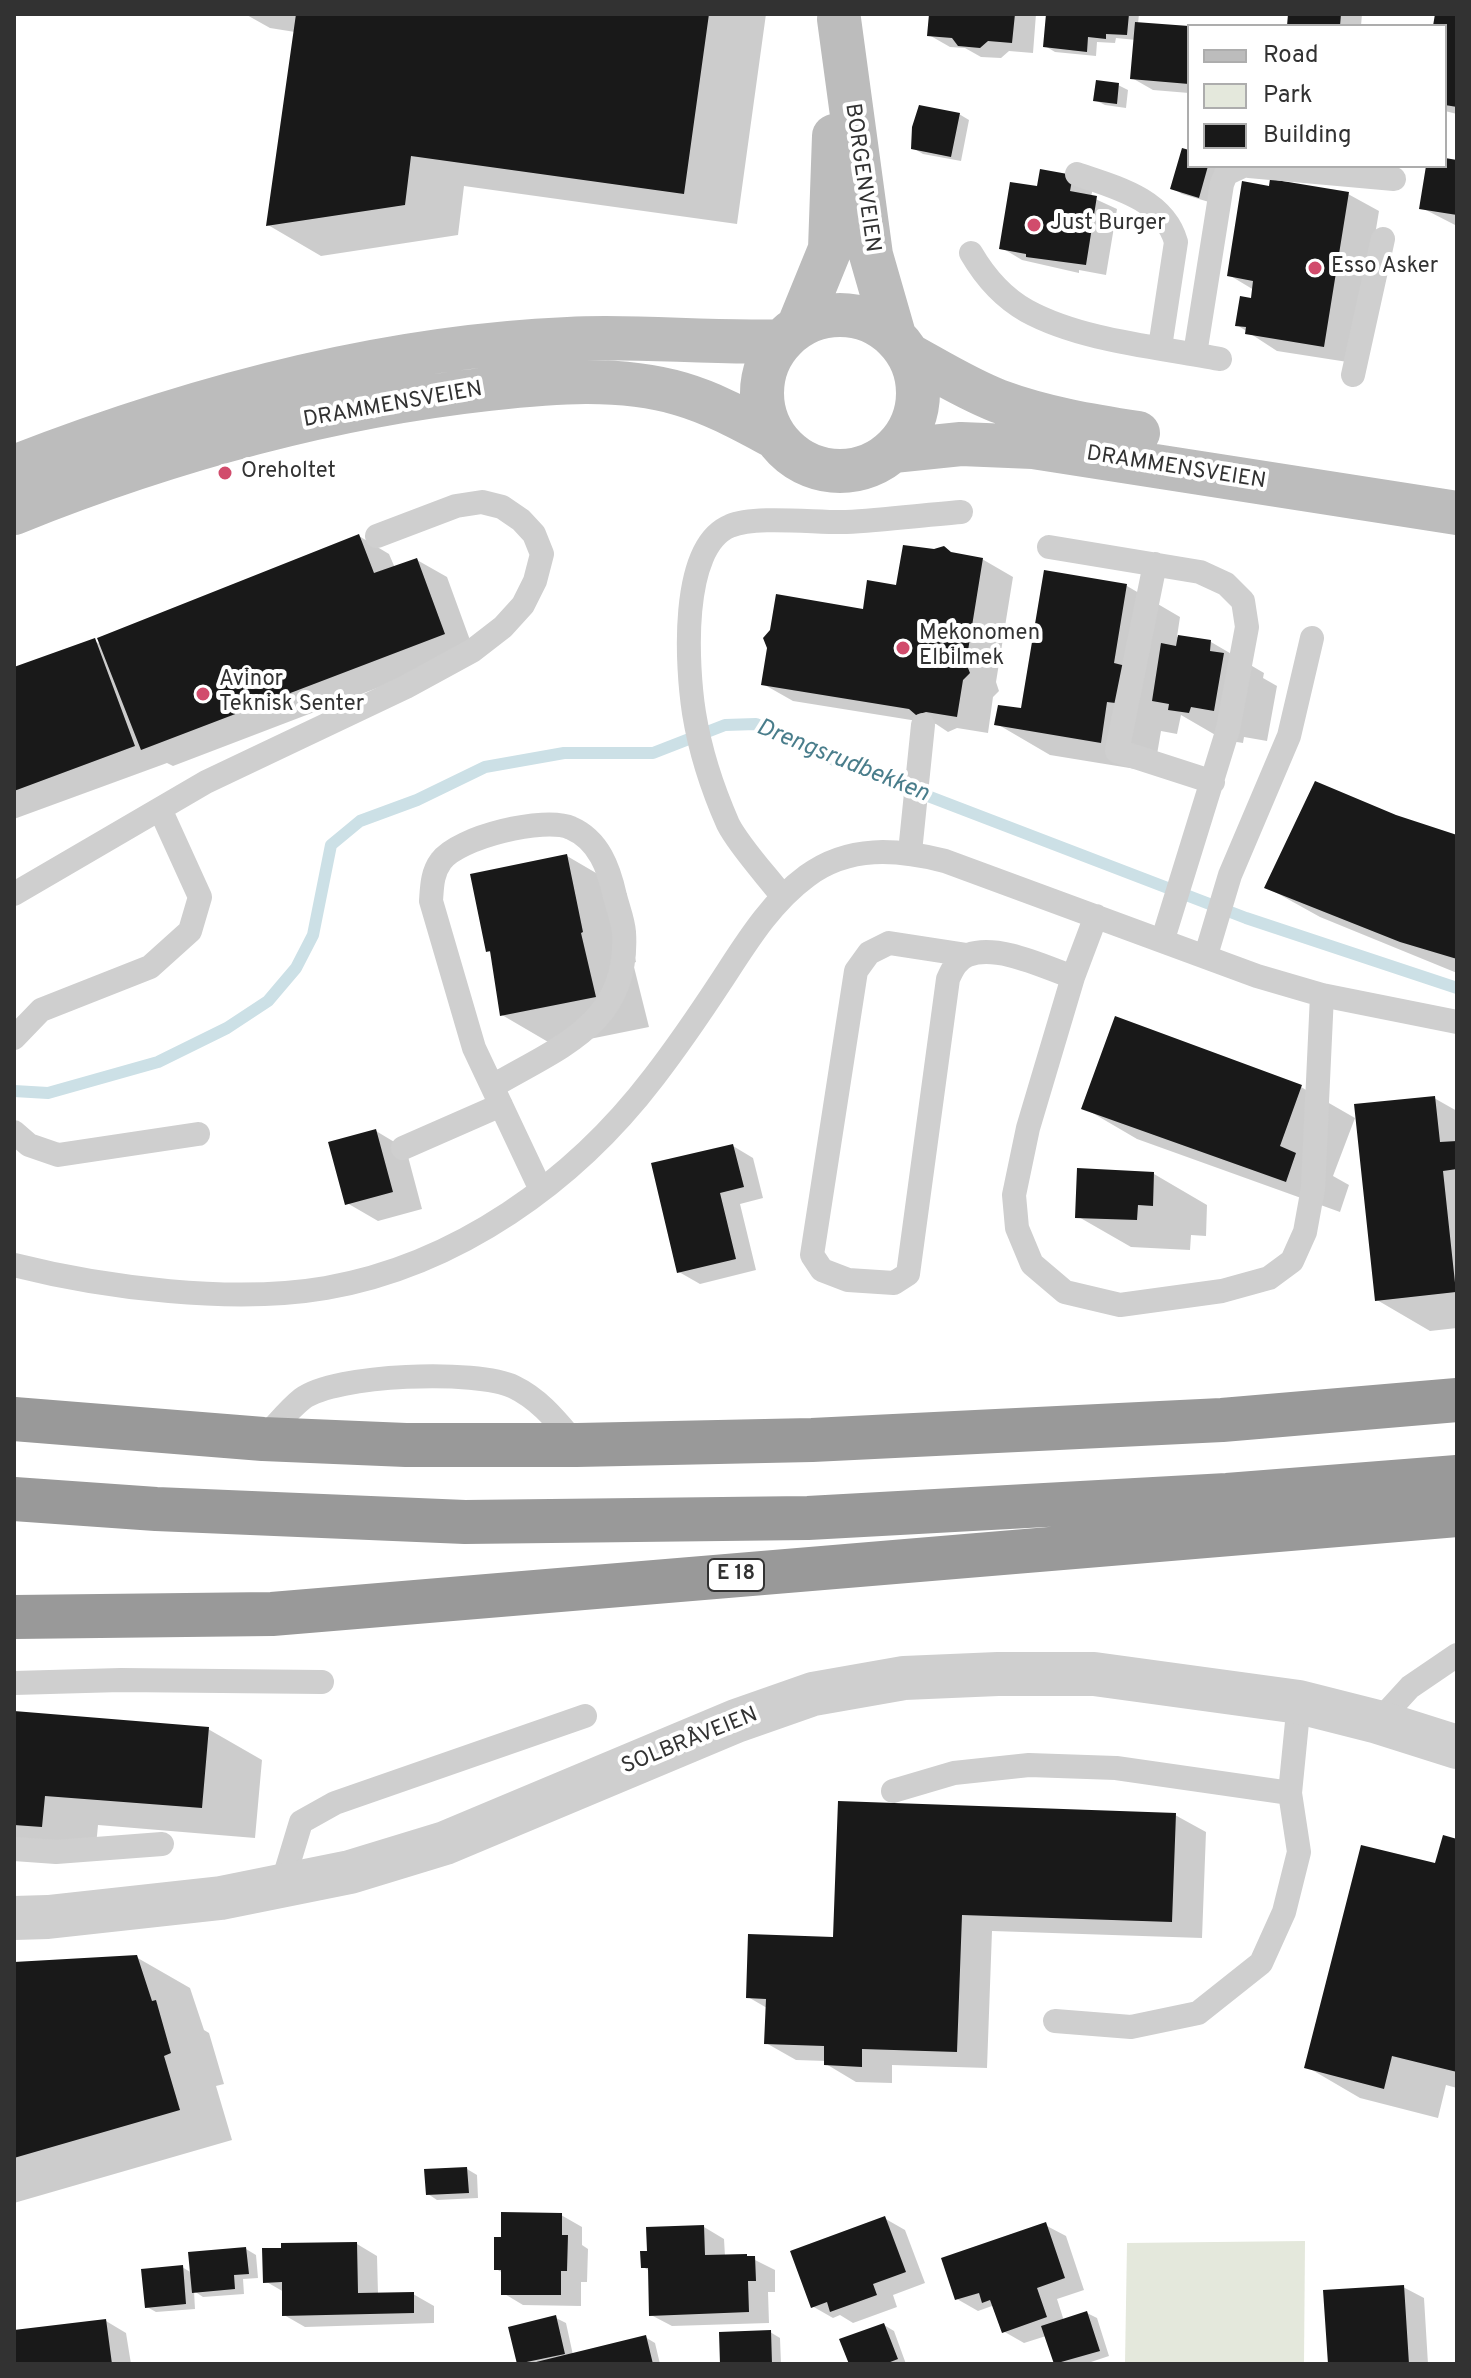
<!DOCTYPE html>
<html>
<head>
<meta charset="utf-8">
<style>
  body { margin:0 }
  #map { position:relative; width:1471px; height:2378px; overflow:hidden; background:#fff; font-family:Overpass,sans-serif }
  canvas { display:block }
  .frame { position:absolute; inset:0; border:16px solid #323232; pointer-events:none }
  .legend { position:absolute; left:1187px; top:24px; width:260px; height:144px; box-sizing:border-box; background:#fff; border:2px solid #adadad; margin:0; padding:10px 14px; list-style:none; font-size:24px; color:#323232 }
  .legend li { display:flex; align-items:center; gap:16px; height:40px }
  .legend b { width:40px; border:2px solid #adadad }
</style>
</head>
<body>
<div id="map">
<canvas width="1471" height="2378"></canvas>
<div class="frame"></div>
<ul class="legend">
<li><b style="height:10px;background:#bcbcbc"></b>Road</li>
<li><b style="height:22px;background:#e4e8dc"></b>Park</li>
<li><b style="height:22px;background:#191919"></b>Building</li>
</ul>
</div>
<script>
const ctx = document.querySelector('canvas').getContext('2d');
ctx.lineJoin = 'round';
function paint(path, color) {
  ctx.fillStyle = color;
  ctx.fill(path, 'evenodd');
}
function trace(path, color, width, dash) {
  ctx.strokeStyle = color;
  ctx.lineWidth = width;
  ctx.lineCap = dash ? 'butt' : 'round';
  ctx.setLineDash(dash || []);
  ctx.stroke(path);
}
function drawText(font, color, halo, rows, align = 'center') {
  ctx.font = font + ' Overpass,sans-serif';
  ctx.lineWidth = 8;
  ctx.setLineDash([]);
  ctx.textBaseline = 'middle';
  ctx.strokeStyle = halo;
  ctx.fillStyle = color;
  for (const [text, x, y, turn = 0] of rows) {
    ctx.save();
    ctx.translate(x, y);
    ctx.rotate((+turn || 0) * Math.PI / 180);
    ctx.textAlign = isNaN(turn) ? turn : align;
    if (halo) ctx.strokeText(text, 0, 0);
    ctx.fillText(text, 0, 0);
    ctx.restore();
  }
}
paint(new Path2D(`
  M1305 2241 1304 2364H1125L1127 2243Z`), '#e4e8dc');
paint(new Path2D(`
  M245 14H766L737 224 464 186 458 235 321 256 268 225 295 32 270 28Z
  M931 14H1036L1033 53 1009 51 1001 58 981 57 965 48 950 47 929 35Z
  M1048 14H1139L1138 24 1189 28V93L1153 90 1132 78 1136 40 1116 38 1115 43 1097 42 1096 56 1055 52 1045 46Z
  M1290 14H1362L1361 26H1289Z
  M1437 14H1457V114L1445 111V26H1436Z
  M1118 85 1128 90 1126 108 1105 105 1095 100Z
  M959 114 969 120 961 161 923 154 913 148Z
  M1189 152V166H1219L1209 202 1182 194 1172 188Z
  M1445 160 1457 162V226L1422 208 1428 166H1445Z
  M1042 172 1093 188 1091 197 1117 209 1106 275 1079 270V273L1022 260 1002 248 1039 188Z
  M1271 188 1348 194 1379 211 1354 363 1277 351 1237 325 1252 300 1254 290 1229 275Z
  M359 536 389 554 395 568 417 560 447 577 474 651 173 766 167 763 14 819V669L94 641 102 645Z
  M956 555 982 559 1013 577 996 682 999 691 993 697 988 733 957 728 948 732 936 724 793 701 763 684 898 587Z
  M1046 572 1127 586 1180 617 1177 637 1211 642 1264 673 1263 678 1277 686 1267 741 1244 737 1243 743 1224 740 1181 715 1177 734 1161 731 1154 772 1050 755 997 724 1023 711Z
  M1395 817 1457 837V973L1320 917 1266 887Z
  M567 856 620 887 636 962 633 963 649 1027 555 1046 502 1015 492 953 487 951Z
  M1116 1019 1301 1087 1355 1118 1333 1176 1349 1185 1340 1212 1137 1139 1084 1108Z
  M1434 1098 1457 1111V1328L1430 1331 1377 1300Z
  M376 1131 406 1149 422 1209 378 1221 347 1203Z
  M733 1146 753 1158 763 1198 740 1204 756 1270 700 1284 679 1272Z
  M1154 1174 1207 1205 1206 1236 1191 1235 1190 1250 1131 1247 1077 1216Z
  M14 1713 208 1729 262 1760 255 1838 98 1825 95 1857 14 1850Z
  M1175 1815 1206 1832 1202 1938 992 1931 987 2068 892 2065V2083L856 2082 826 2064V2061L796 2060 766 2043 767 2008 748 1997 835 1939Z
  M1457 1841V2088L1446 2085 1438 2118 1360 2098 1307 2067 1437 1866Z
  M136 1957 190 1988 204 2030 209 2033 224 2084 216 2086 232 2140 14 2203V1964Z
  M467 2169 477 2175 478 2198 437 2200 428 2194Z
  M561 2215 582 2227V2245L588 2249 587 2282H581V2306L523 2305 503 2293V2273L496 2269Z
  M884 2218 905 2230 925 2283 893 2295 897 2307 853 2323 840 2315 833 2318 812 2306Z
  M1045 2225 1066 2236 1084 2290 1057 2299 1064 2321 1087 2313 1097 2318 1109 2356 1085 2364H1056L1046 2336 1024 2343 1003 2331 995 2308 992 2306 978 2311 957 2299Z
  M704 2227 724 2239 725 2256H747L775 2270V2292H768L769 2323 672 2326 651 2315 650 2271 643 2267Z
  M357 2244 377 2256 378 2294H413L434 2306V2323L305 2327 284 2315V2292L265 2281Z
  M246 2249 256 2255 258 2278 243 2279 244 2294 203 2297 194 2291 195 2309 156 2312 147 2307 182 2267 192 2273Z
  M1403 2287 1424 2298 1428 2364H1330Z
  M556 2318 566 2323 573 2355 645 2337 655 2343 660 2364H519L511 2328Z
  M106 2321 126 2333 131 2364H14V2333Z
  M884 2325 894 2331 906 2364H851Z
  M770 2332 780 2338 781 2364H722Z`), '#0003');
trace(new Path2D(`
  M14 1091 48 1093 158 1062 227 1028 268 1001 296 968 313 935 331 845 360 821 417 800 485 767 564 753H653L725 725 756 724 826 757 1246 918 1457 988`), '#cce0e6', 12);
paint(new Path2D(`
  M296 14H709L684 194 411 156 405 205 266 226Z
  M929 14H1015L1012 43 988 41 980 48 958 46 952 38 927 36Z
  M1046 14H1129L1127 35 1106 34V39L1088 37 1087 52 1043 47Z
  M1288 14H1341L1340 26H1287Z
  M1435 14H1457V107L1445 105V26H1433Z
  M1135 22 1189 26V84L1130 79Z
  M1096 80 1119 83 1117 104 1093 101Z
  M919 105 960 113 951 157 911 149 912 127Z
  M1182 148 1189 150V166H1208L1199 198 1170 189Z
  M1445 158 1457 160V215L1419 209 1426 166H1445Z
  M1040 169 1073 175 1070 191 1097 196 1086 265 1026 257V254L999 249 1010 182 1037 186Z
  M1270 179 1349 192 1324 347 1245 334 1246 327 1235 326 1240 296 1251 298 1253 281 1227 276 1242 181 1269 186Z
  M359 534 374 573 417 558 445 634 141 750 97 638Z
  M903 545 934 549 944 546 951 552 983 558 966 663 970 673 963 680 957 717 926 712 916 715 909 709 761 685 767 648 763 638 770 630 776 594 863 609 867 580 896 585Z
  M1044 570 1127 584 1114 663 1130 667 1124 704 1107 702 1101 743 994 725 998 705 1021 708Z
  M1178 635 1211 640 1210 651 1224 653 1214 711 1191 707 1189 713 1168 710 1169 704 1152 701 1161 643 1176 646Z
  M95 638 135 746 14 791V667Z
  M1315 781 1396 815 1457 835V959L1400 942 1264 888Z
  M567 854 583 932 581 933 596 997 500 1016 490 951 486 952 470 874Z
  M1115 1016 1302 1085 1280 1146 1296 1153 1286 1182 1081 1109Z
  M1435 1096 1440 1142 1457 1141V1169L1443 1171 1456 1292 1375 1301 1354 1104Z
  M376 1129 393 1192 345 1205 328 1142Z
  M733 1144 744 1187 720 1193 736 1259 677 1273 651 1163Z
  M1077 1168 1154 1172 1153 1206 1138 1205 1137 1220 1075 1218Z
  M14 1711 209 1727 202 1808 45 1796 42 1827 14 1825Z
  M838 1801 1176 1813 1172 1922 962 1915 957 2052 862 2049V2067L824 2065V2046L764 2044 766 1999 746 1998 748 1934 833 1937Z
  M1443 1835 1457 1839V2072L1392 2056 1384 2089 1304 2068 1361 1845 1435 1863Z
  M137 1955 152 2001 156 2000 171 2053 164 2056 180 2110 14 2158V1962Z
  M467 2167 469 2193 426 2195 424 2169Z
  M501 2212 562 2213V2235H568L567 2271H561V2295H501V2270H494V2237H501Z
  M885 2216 906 2272 873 2284 877 2295 830 2312 827 2302 811 2308 790 2251Z
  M1046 2222 1065 2278 1037 2288 1047 2317 1002 2333 990 2300 982 2303 979 2293 955 2300 941 2258Z
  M704 2225 705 2255 747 2254V2256H755L756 2281H748L749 2312 649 2316 648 2268H641L640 2251H647L646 2227Z
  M357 2242 358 2293 414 2292V2313L282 2316V2282L263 2283 262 2248H281V2243Z
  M246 2247 249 2274 234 2275 235 2289 192 2293 188 2252Z
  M183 2265 186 2304 145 2308 141 2269Z
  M1404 2285 1409 2364H1328L1323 2290Z
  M1087 2311 1100 2351 1054 2364 1041 2326Z
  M556 2315 565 2354 517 2364 508 2327Z
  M106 2319 112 2364H14V2330Z
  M884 2323 898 2359 885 2364H849L839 2339Z
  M771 2330 772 2364H720L719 2332Z
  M646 2335 653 2364H532V2363Z`), '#191919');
trace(new Path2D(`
  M1249 166 1394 179
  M1077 174C1115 187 1164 199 1176 242L1160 347
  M971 253C985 277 1002 297 1027 311 1082 341 1159 347 1220 359
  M1195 354 1222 184 1226 174 1243 166
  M1353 375 1383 239
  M1049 547 1200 572 1226 584 1243 601 1247 627 1228 729 1163 939
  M1155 564 1117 751 1213 782
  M910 852 923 725
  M14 894 206 782 406 687 472 651 503 627 523 605 535 581 542 554 534 534 521 520 502 507 482 502 456 506 377 536
  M783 897C767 876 739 846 728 824 713 790 700 750 694 713 687 668 679 547 730 526 755 515 817 523 846 522 884 520 923 515 961 512
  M1096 916 1073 977 1028 1128 1014 1195 1017 1228 1032 1264 1065 1292 1120 1305 1222 1291 1269 1278 1292 1261 1305 1232 1313 1188 1322 995
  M967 955 889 943 869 953 856 971 812 1255 822 1270 848 1280 894 1283 908 1274 948 979C952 970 957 959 968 955 998 944 1044 967 1073 977
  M1206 955 1230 875 1289 736 1312 638
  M14 1038 41 1010 150 967 190 931 200 897 160 809
  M493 1086C559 1047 630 1024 624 932 623 920 618 908 615 896 609 869 599 840 571 828 545 816 458 837 441 861 432 873 432 887 431 901L474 1048 541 1190
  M14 1132 29 1145 58 1155 198 1134
  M403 1148 501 1105
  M14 1265C105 1288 233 1304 326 1288 457 1265 574 1182 654 1077 677 1047 699 1015 720 983 745 945 769 904 807 876 849 845 897 849 945 861L1257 976 1322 995 1457 1022
  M263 1439C276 1426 288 1410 302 1399 335 1374 477 1369 514 1387 541 1400 558 1423 577 1445
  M14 1683 121 1680 322 1682
  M1378 1722 1410 1687 1457 1655
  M893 1791 954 1773 1029 1765 1116 1768 1290 1793
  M14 1849 56 1852 162 1844
  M281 1888 301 1822 335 1803 585 1716
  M1055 2021 1131 2027 1198 2013 1261 1963 1284 1912 1299 1852 1290 1793 1299 1702`), '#cfcfcf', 24);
trace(new Path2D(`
  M14 1918 48 1917 221 1898 350 1872 445 1843 736 1721 813 1694 904 1678 998 1674H1094L1299 1702 1378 1722 1457 1747`), '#cfcfcf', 44);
trace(new Path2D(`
  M839 19 871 255 894 335
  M762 393a78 78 0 1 1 156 0a78 78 0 1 1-156 0Z
  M799 325 830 249 834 136
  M909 355C938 371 967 389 998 401 1044 418 1091 426 1138 433
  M893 451 961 444 1033 447 1457 513
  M14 467C189 399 380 347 568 339 639 335 709 344 780 341
  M14 513C166 452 326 407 489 389 553 382 619 376 681 394 715 404 745 421 775 437`), '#bcbcbc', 44);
trace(new Path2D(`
  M14 1419 263 1439 406 1445H577L812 1440 1222 1420 1457 1400
  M14 1499 156 1509 465 1522 808 1518 1227 1495 1457 1477
  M14 1617 272 1614 1457 1515`), '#999', 44);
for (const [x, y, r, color] of [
  [1034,225,8,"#d14c6c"],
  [1315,268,8,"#d14c6c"],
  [225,473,8,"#d14c6c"],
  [903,648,8,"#d14c6c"],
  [203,694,8,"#d14c6c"]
]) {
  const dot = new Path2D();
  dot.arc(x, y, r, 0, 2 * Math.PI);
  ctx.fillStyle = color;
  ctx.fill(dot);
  trace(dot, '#fff', 3);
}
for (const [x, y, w] of [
  [736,1575,56]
]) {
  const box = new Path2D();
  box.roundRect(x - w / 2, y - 16, w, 32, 6);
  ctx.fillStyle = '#fff';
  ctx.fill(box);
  trace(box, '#323232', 2);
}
drawText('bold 20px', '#323232', null, [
  ["E 18",736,1575]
]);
drawText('22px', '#323232', '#fff', [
  ["BORGENVEIEN",861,178,82],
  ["DRAMMENSVEIEN",393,406,-10],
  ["DRAMMENSVEIEN",1176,469,9],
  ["SOLBRÅVEIEN",690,1742,-22]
]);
drawText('22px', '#323232', '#fff', [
  ["Just Burger",1050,225],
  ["Esso Asker",1331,268],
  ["Oreholtet",241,473],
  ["Mekonomen",919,635],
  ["Elbilmek",919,660],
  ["Avinor",219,681],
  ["Teknisk Senter",219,706]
], 'left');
drawText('italic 24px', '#497d8b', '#fff', [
  ["Drengsrudbekken",842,762,22]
]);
</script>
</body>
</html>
